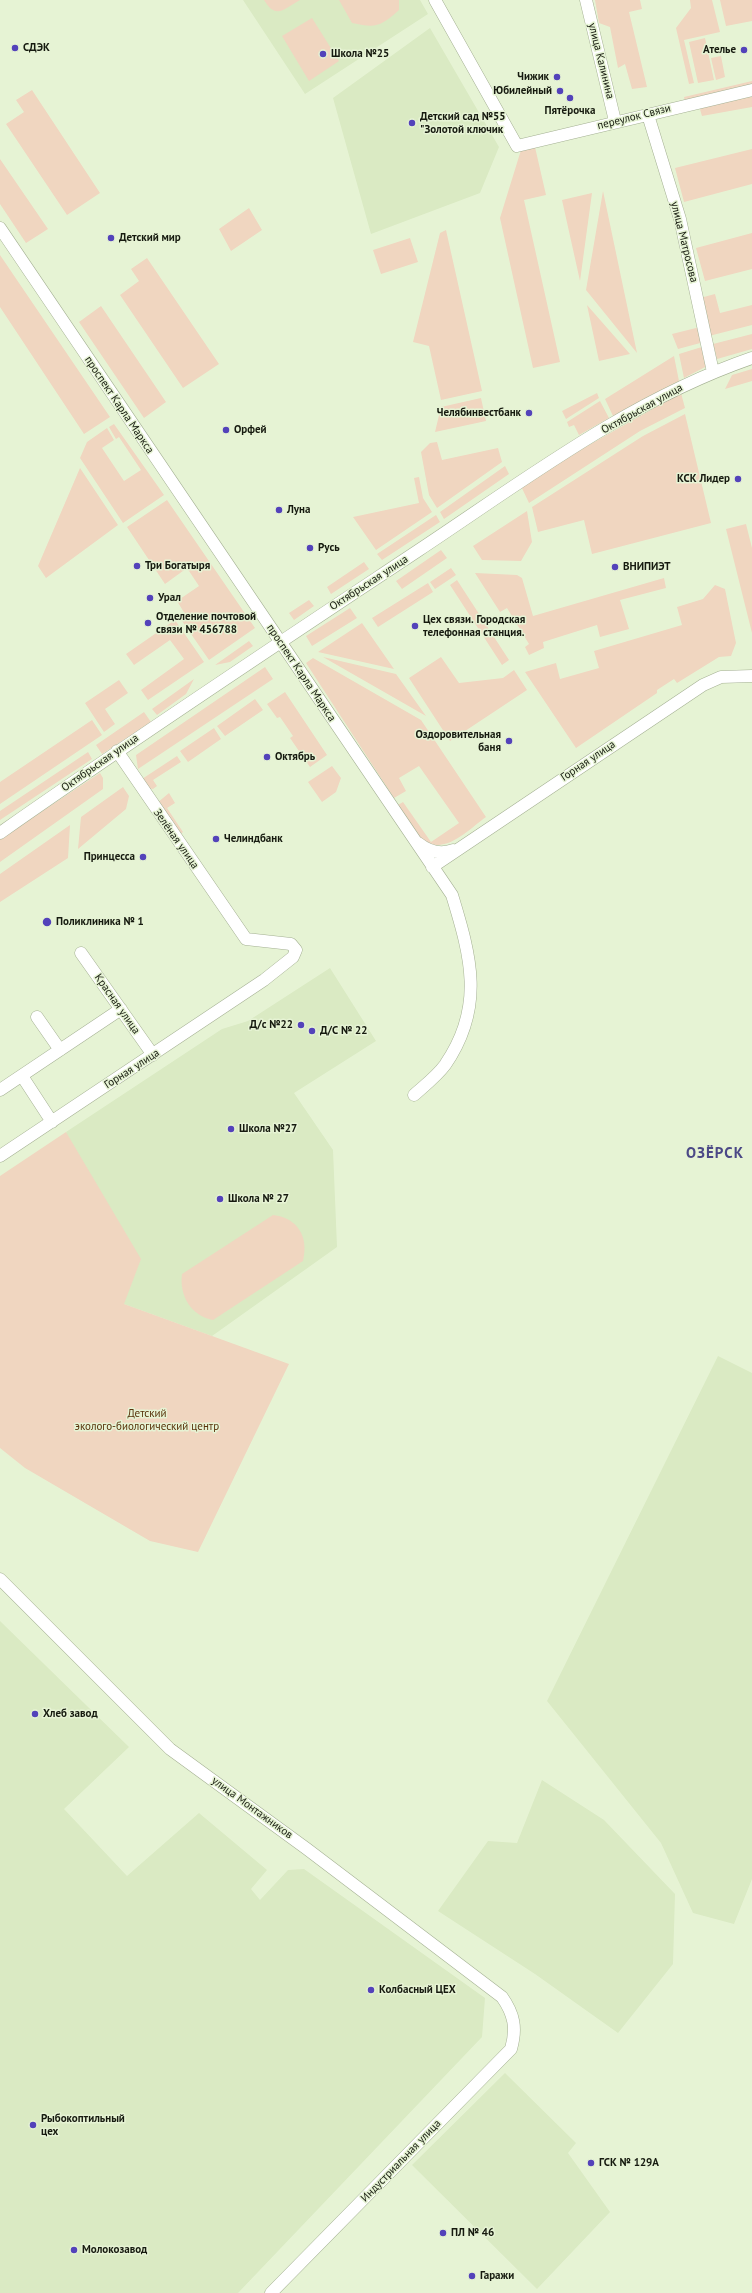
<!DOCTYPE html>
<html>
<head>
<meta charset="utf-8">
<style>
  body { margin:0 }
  canvas { display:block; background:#e6f3d4 }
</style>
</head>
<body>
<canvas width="752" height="2293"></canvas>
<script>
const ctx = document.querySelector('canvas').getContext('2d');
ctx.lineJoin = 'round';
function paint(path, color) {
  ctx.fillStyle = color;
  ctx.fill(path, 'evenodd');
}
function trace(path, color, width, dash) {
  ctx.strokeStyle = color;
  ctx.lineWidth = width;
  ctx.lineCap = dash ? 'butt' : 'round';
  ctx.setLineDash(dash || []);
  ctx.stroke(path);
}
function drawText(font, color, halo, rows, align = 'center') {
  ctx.font = font + ' "PT Sans",sans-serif';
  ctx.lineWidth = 3;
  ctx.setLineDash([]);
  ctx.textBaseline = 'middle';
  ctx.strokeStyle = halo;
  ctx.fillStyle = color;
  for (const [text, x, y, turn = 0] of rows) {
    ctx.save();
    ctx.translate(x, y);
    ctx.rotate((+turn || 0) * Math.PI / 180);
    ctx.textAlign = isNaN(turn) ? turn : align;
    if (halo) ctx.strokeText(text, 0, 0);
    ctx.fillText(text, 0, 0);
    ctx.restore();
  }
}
paint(new Path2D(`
  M243 0H420L428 14 305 94Z
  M430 28 499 147 480 193 371 234 333 98Z
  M330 968 376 1041 294 1093 333 1150 337 1247 212 1336 124 1304 66 1132 222 1029 248 1021Z
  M718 1356 752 1373V1879L734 1924 693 1913 661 1843 547 1701Z
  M0 1621 129 1747 64 1809 127 1876 199 1813 267 1870 251 1889 260 1900 288 1870 304 1869 485 1998 482 2037 238 2293H0Z
  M542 1780 604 1820 675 1894 673 1964 618 2033 535 1974 438 1911 488 1841 517 1843Z
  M505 2073 576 2143 568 2153 610 2212 537 2289 412 2165Z`), '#daeac3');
paint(new Path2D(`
  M264 0H300C284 9 276 20 264 0Z
  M339 0H399V10C380 27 376 28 352 23Z
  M595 0H640L642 9 629 12 647 87 632 89 625 64 618 68 610 27 599 23Z
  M690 0H712L720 32 684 40 694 83 689 84 676 28 691 8Z
  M720 0H752V21L726 26Z
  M312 18 339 61 309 81 282 36Z
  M705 38 714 80 698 83 689 42Z
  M721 56 725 77 716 80 711 58Z
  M752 81V86L685 101 684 97Z
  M32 90 100 193 67 215 6 124 24 112 16 100Z
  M752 94V107L702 116 699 106Z
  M535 147 546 195 524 200 560 362 533 368 500 218 521 150Z
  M752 149V184L684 202 675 168Z
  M0 159 48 229 26 243 0 204Z
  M603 191 637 353 586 290Z
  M592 193 580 281 562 200Z
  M249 208 262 230 231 251 219 229Z
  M446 230 482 391 441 400 429 346 413 342 440 233Z
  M752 233V269L705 281 696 248Z
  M410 238 418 262 381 274 373 250Z
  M0 255 110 417 84 434 0 307Z
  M147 258 219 364 183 388 120 295 139 281 131 269Z
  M715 294 720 313 752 305V325L709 336 700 298Z
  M587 305 630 354 599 361Z
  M101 306 166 402 144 418 79 322Z
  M700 327 704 342 678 349 672 334Z
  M752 334V349L717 359 713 344Z
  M705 346 709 365 684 378 679 354Z
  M674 356 679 381 613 416 605 399Z
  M752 369V381L725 389 732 375Z
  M597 393 599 398 566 419 562 411Z
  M681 393 685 408 640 431 529 503 520 484Z
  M481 398 486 421 435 432 441 407Z
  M600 401 609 418 579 435 574 425 569 427 567 422Z
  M685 414 711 523 592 554 584 520 538 532 532 507 643 436Z
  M114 424 164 495 123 523 80 458 87 442 107 428 114 440 102 448 124 481 141 470 119 437 116 439 109 427Z
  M437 442 442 460 498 448 502 462 437 508 429 495 421 452 430 443Z
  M505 466 509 474 444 519 440 512Z
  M80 468 118 525 46 578 38 566Z
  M419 477 423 498 432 512 376 550 353 517 419 503 414 478Z
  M167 500 255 628 209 660 180 618 185 614 177 601 199 586 187 568 165 584 127 527Z
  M527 511 532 542 521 561 482 560 473 546Z
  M436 515 440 522 382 560 377 554Z
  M746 524 752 548V633L726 529Z
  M441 550 447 558 402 589 396 581Z
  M364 562 369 569 331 594 327 587Z
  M451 568 456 575 435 589 430 582Z
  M475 573 517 575 522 578 533 616 664 578 666 588 620 600 629 629 600 637 597 625 543 642 544 648 529 655 525 647 529 644 507 608 500 612Z
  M457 580 509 660 502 665 450 585Z
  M428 583 433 592 378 627 372 618Z
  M715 585 725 589 736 643 731 656 719 657 677 683 674 679 657 690V693L576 748 525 672 556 663 560 679 599 668 594 651 682 625 677 607 703 599Z
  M309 600 314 606 294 620 289 613Z
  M350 608 357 618 312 646 306 636Z
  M175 620 204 662 148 700 141 690 184 659 170 640 134 665 126 654Z
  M362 623 394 669 318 652Z
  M249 641 253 646 230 662 215 665Z
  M323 657 396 674 426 716Z
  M441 657 459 683 503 678 514 670 527 690 450 741 409 678Z
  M313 658 421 720 486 817C469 829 445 856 423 840 413 832 405 815 398 805L403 802 431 842 459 823 419 766 399 778 406 791 394 798 306 663Z
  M265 667 273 679 138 769 136 755Z
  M194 679 186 694 157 715 152 709Z
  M119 680 128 693 105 709 115 724 104 732 85 703Z
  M285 692 327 755 310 767 290 738 293 736 280 717 277 718 267 704Z
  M255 699 263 710 225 736 217 726Z
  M144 712 151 722 102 754 96 745Z
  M92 720 102 735 0 804V782Z
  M214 728 221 739 188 762 180 751Z
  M88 752 92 759 0 820V811Z
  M177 756 181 762 153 780 157 786 153 789 148 788 142 779Z
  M332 766 341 778 336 792 322 802 308 782Z
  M100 773 103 778V789L0 862V839Z
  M123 787 129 796 126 809 78 849 81 817Z
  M169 793 175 803 167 808 183 832 178 836 157 803Z
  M70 825 68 858 0 902V874Z
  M66 1132 141 1259 124 1304 289 1364 198 1552 150 1541 25 1468 0 1448V1176Z
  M273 1215C298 1218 309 1237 303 1261L213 1320C191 1316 179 1295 182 1274Z`), '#f0d6c0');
const minor = new Path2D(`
  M435 0 517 146 752 90
  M586 0 615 121
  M648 115 680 219 713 372
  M0 228 452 895C471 957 485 1007 445 1065 437 1076 424 1086 414 1095
  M0 833C138 736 279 643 419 550 526 479 630 400 752 358
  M418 843C428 851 440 855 453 850
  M432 867 703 685 721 677 752 676
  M81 953 153 1055
  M37 1017 60 1050
  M22 1076 52 1122
  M0 1090 121 1009
  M0 1156 264 980 293 957 296 950 291 944 246 939 117 751
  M0 1579 170 1749 307 1849 502 1997C514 2014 517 2028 511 2049L271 2293`);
trace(minor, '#a4b093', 13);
trace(minor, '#fff', 12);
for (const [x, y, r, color] of [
  [15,48,4,"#5342ba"],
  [744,50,4,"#5342ba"],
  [323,54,4,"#5342ba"],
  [557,77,4,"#5342ba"],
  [560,91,4,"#5342ba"],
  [570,98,4,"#5342ba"],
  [412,123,4,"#5342ba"],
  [111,238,4,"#5342ba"],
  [529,413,4,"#5342ba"],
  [226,430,4,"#5342ba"],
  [738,479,4,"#5342ba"],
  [279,510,4,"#5342ba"],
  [310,548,4,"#5342ba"],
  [137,566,4,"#5342ba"],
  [615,567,4,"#5342ba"],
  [150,598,4,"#5342ba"],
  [148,623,4,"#5342ba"],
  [415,626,4,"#5342ba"],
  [509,741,4,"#5342ba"],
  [267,757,4,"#5342ba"],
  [216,839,4,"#5342ba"],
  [143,857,4,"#5342ba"],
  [47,922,5,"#5342ba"],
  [301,1025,4,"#5342ba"],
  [312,1031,4,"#5342ba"],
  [231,1129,4,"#5342ba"],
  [220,1199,4,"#5342ba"],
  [35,1714,4,"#5342ba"],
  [371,1990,4,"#5342ba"],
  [33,2125,4,"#5342ba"],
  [591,2163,4,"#5342ba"],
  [443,2233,4,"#5342ba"],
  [74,2250,4,"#5342ba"],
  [472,2276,4,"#5342ba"]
]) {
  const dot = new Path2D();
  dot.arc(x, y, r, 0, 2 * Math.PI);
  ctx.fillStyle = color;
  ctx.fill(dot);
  trace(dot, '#e6f3d4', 1.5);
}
drawText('bold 11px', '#161a0f', '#e6f3d4', [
  ["СДЭК",23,48],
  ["Ателье",736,50,"right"],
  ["Школа №25",331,54],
  ["Чижик",549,77,"right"],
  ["Юбилейный",552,91,"right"],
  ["Пятёрочка",570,111,"center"],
  ["Детский сад №55",420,117],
  ["\"Золотой ключик",420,130],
  ["Детский мир",119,238],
  ["Челябинвестбанк",521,413,"right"],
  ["Орфей",234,430],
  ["КСК Лидер",730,479,"right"],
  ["Луна",287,510],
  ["Русь",318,548],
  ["Три Богатыря",145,566],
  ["ВНИПИЭТ",623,567],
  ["Урал",158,598],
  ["Отделение почтовой",156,617],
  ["связи № 456788",156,630],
  ["Цех связи. Городская",423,620],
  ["телефонная станция.",423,633],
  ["Оздоровительная",501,735,"right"],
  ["баня",501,748,"right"],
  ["Октябрь",275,757],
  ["Челиндбанк",224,839],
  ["Принцесса",135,857,"right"],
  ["Поликлиника № 1",56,922],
  ["Д/с №22",293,1025,"right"],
  ["Д/С № 22",320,1031],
  ["Школа №27",239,1129],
  ["Школа № 27",228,1199],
  ["Хлеб завод",43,1714],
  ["Колбасный ЦЕХ",379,1990],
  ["Рыбокоптильный",41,2119],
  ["цех",41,2132],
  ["ГСК № 129А",599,2163],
  ["ПЛ № 46",451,2233],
  ["Молокозавод",82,2250],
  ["Гаражи",480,2276]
], 'left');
drawText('11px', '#161a0f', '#e6f3d4', [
  ["улица Калинина",601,61,76],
  ["переулок Связи",634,117,-14],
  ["улица Матросова",684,242,76],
  ["проспект Карла Маркса",119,405,56],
  ["Октябрьская улица",642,409,-29],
  ["Октябрьская улица",369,583,-33],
  ["проспект Карла Маркса",301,673,56],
  ["Горная улица",588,761,-34],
  ["Октябрьская улица",100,763,-35],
  ["Зелёная улица",176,839,55],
  ["Красная улица",117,1004,55],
  ["Горная улица",132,1069,-33],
  ["улица Монтажников",252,1808,36],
  ["Индустриальная улица",401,2161,-46]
]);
drawText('11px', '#58330b', '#e6f3d4', [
  ["Детский",147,1414],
  ["эколого-биологический центр",147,1427]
]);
ctx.letterSpacing = '1px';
drawText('bold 15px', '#4b4886', '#e6f3d4', [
  ["ОЗЁРСК",715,1154]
]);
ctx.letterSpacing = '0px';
</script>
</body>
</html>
